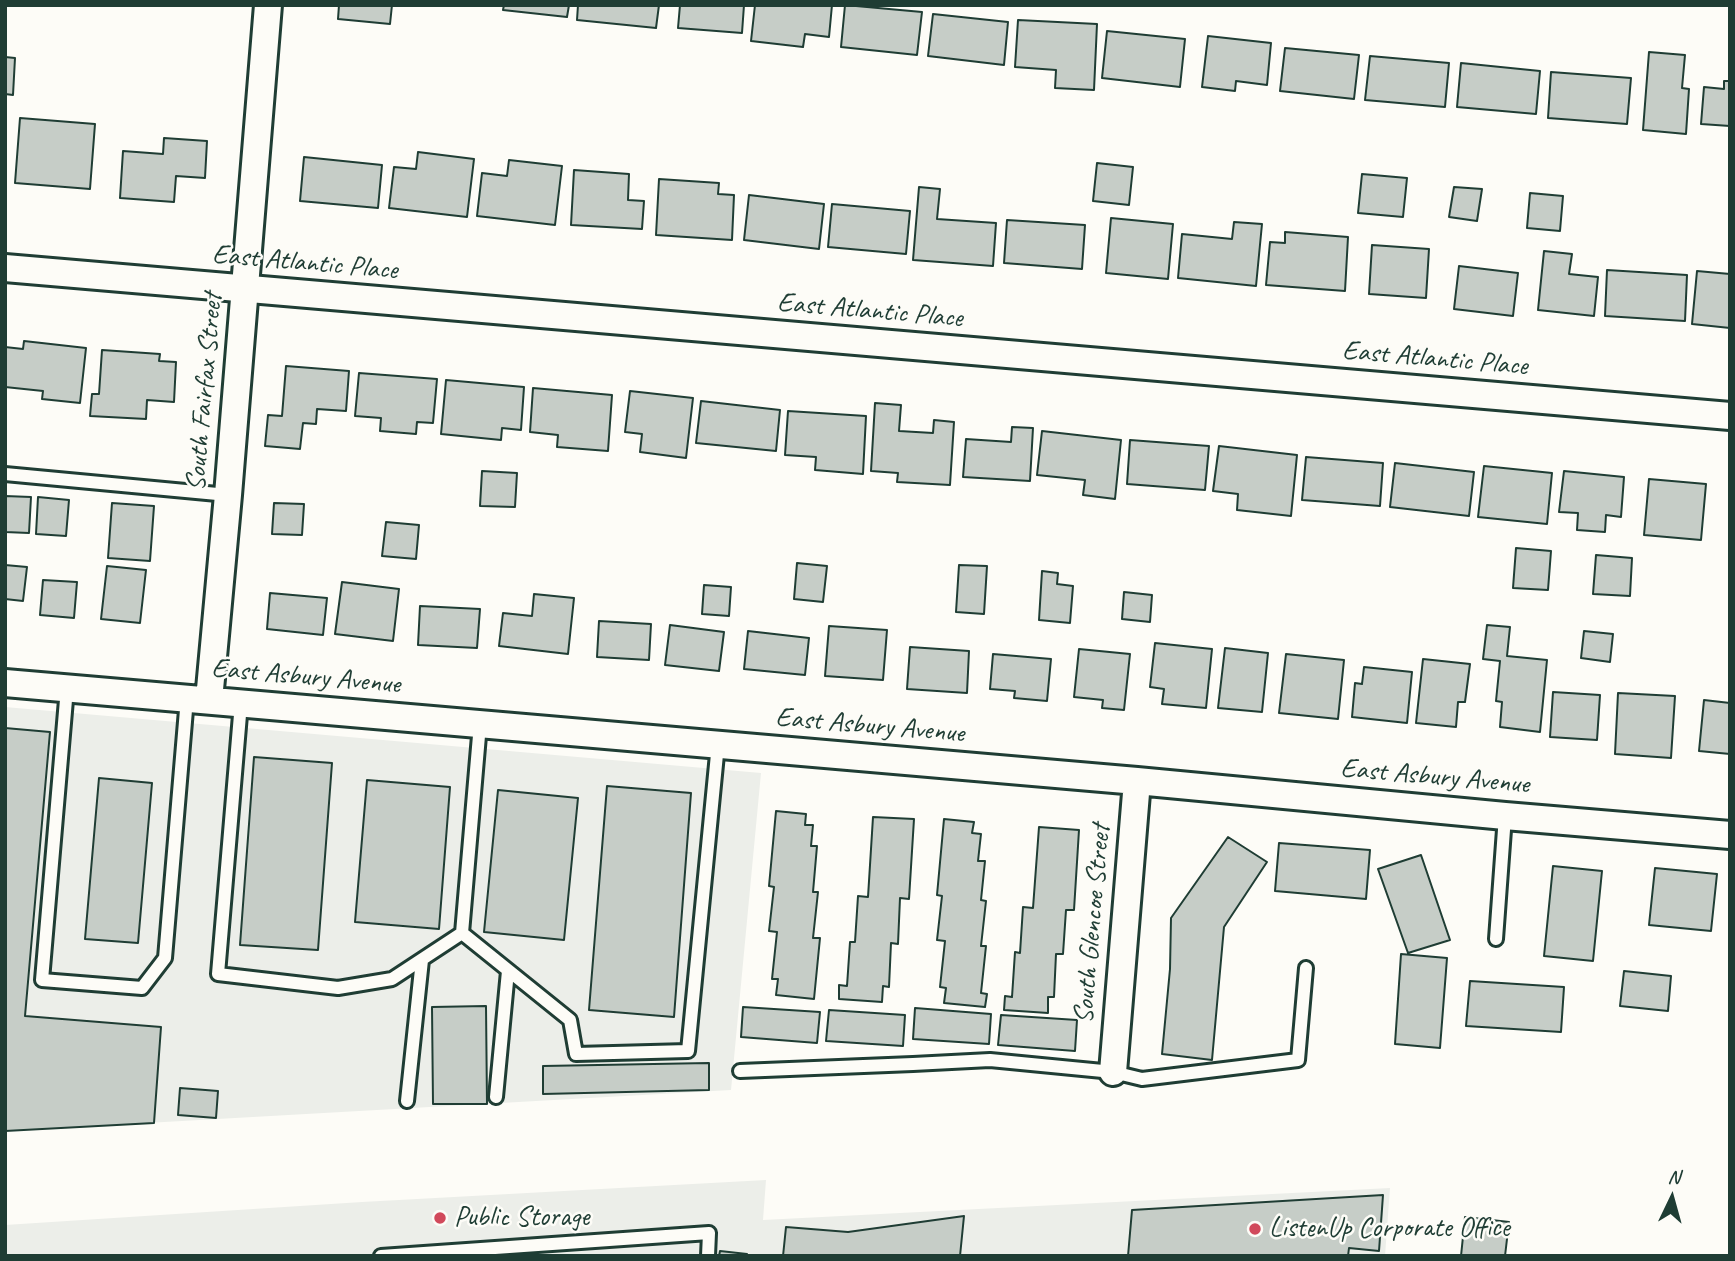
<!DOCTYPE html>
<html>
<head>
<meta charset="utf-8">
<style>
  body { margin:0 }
  #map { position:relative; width:1735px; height:1261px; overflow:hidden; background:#fdfcf7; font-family:Caveat,sans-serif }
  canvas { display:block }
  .frame { position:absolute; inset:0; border:7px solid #1f3d34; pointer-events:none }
  .north { position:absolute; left:1637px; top:1163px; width:70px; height:70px; -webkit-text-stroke:5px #fdfcf7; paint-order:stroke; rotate:5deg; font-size:19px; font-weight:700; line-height:28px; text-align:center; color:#1f3d34 }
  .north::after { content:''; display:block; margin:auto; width:24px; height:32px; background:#1f3d34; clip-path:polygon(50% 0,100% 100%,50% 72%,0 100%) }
</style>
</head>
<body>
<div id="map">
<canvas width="1735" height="1261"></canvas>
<div class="frame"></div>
<div class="north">N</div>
</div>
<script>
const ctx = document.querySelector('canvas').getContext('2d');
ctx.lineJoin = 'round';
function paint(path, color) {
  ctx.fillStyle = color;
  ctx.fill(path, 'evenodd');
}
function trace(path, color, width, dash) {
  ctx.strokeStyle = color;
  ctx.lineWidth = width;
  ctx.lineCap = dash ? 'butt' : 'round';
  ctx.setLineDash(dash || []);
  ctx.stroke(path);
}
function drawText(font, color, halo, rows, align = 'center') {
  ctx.font = font + ' Caveat,sans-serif';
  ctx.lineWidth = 5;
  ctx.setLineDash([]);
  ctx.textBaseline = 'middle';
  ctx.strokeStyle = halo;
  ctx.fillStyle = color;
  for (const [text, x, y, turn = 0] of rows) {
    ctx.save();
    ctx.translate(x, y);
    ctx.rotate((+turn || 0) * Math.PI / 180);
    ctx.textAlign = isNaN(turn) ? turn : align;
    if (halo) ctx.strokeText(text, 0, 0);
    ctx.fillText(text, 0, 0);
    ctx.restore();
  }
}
paint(new Path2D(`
  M5 707 761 773 731 1090 5 1131Z
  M766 1180 763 1220 1390 1188 1385 1256H5V1225L362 1202Z`), '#eceee9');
const building = new Path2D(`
  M339 5H392L390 24 338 19Z
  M504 5H569L567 17 503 10Z
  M578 5H659L656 28 577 20Z
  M680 5H744L742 33 678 28Z
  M755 5H832L829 37 805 34 803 47 751 41Z
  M845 5 922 12 917 55 841 47Z
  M933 14 1008 22 1004 65 928 56Z
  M1018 20 1097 24 1094 90 1055 88 1056 70 1015 67Z
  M1107 31 1185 39 1180 87 1102 78Z
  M1208 36 1271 43 1267 85 1236 81 1235 91 1202 87Z
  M1285 48 1359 55 1354 99 1280 91Z
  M1649 52 1685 55 1682 88 1689 89 1686 134 1643 130Z
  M1370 56 1449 63 1445 107 1365 100Z
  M5 57 15 58 13 95 5 94Z
  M1461 63 1540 71 1536 114 1457 107Z
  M1551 72 1631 78 1627 124 1548 118Z
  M1724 81H1730V126L1701 124 1704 87 1724 89Z
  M20 118 95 124 90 189 15 183Z
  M164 138 207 141 205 178 176 176 174 202 120 198 123 151 163 154Z
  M418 152 474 159 467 217 389 208 394 167 416 169Z
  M304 157 382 165 378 208 300 201Z
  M509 160 562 166 555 225 477 216 482 173 507 176Z
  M1097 163 1133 167 1129 205 1093 201Z
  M574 170 629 174 628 200 644 201 642 229 571 225Z
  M1362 174 1407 178 1403 217 1358 213Z
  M659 179 719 183 718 194 734 195 732 240 656 235Z
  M919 187 940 189 937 219 996 223 993 266 913 260Z
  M1454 187 1482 189 1477 221 1449 217Z
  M1530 193 1563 196 1560 231 1527 228Z
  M749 195 824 204 819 249 744 240Z
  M832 204 910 211 906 254 828 247Z
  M1111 218 1173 224 1168 279 1106 273Z
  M1007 220 1085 225 1082 269 1004 263Z
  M1234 222 1262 224 1256 286 1178 278 1182 234 1232 239Z
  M1285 232 1348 237 1345 291 1266 285 1270 242 1285 243Z
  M1372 245 1429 249 1426 298 1369 294Z
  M1544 251 1572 254 1569 274 1598 277 1594 316 1538 310Z
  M1459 266 1518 273 1513 316 1454 309Z
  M1607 270 1687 275 1685 321 1605 316Z
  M1697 271 1730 274V328L1692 324Z
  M24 341 86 348 80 403 42 399 43 391 5 387V347L23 349Z
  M102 350 160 354 159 361 176 362 174 402 147 400 146 419 90 416 92 394H99Z
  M286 366 349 371 346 411 317 409 316 424 303 423 300 449 265 446 268 415 282 416Z
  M359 373 437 379 433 423 417 422 416 434 380 431 381 418 355 416Z
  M446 380 524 387 521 430 502 428 501 440 441 434Z
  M533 388 612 395 608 451 557 447 558 435 530 432Z
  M630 391 693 398 686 458 640 452 642 434 625 432Z
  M701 401 780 410 776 451 696 443Z
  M875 403 901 405 899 431 933 433 934 420 954 422 950 485 897 482 898 473 871 471Z
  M788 411 866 416 863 474 815 470 816 457 785 455Z
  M1012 427 1033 428 1030 481 963 477 966 439 1011 442Z
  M1042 431 1121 440 1115 499 1083 495 1085 480 1037 475Z
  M1130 440 1209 446 1205 490 1127 484Z
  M1219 446 1297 455 1291 516 1237 510 1238 494 1213 491Z
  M1306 457 1383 463 1380 506 1302 500Z
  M1395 463 1474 472 1469 516 1390 507Z
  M1484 466 1552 473 1547 524 1478 517Z
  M482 471 517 473 515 507 480 506Z
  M1564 471 1624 477 1621 517 1606 515 1605 532 1577 530 1578 513 1559 512Z
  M1649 479 1706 484 1701 540 1644 535Z
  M5 496 31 497 29 533 5 532Z
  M38 497 69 500 66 536 36 534Z
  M112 503 154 506 150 561 108 558Z
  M274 503 304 504 302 535 272 534Z
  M386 522 419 525 416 559 382 556Z
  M1516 548 1551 551 1548 590 1513 588Z
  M1596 555 1632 558 1630 596 1593 594Z
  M797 563 827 566 823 602 794 599Z
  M5 565 27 567 23 601 5 599Z
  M959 565 987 566 984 614 956 612Z
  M107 566 146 570 140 623 101 619Z
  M1042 571 1058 573 1057 584 1073 586 1070 623 1039 620Z
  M43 580 77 582 74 618 40 615Z
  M342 582 399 589 393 641 335 634Z
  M704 585 731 587 729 616 702 614Z
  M1124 592 1152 595 1150 622 1122 619Z
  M270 593 327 598 323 635 267 629Z
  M534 594 574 598 568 654 499 646 503 613 532 616Z
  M420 606 480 609 477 648 418 645Z
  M599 621 651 624 649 660 597 657Z
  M670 625 724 632 719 671 665 665Z
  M1487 625 1510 627 1507 656 1547 660 1540 732 1500 727 1502 702 1496 701 1500 661 1483 659Z
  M829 626 887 630 883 680 825 676Z
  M748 631 809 638 805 675 744 669Z
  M1584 631 1613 634 1610 662 1581 658Z
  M1155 643 1212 649 1206 708 1162 704 1164 689 1150 687Z
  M910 647 969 651 967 693 907 689Z
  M1225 648 1268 653 1262 712 1218 708Z
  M1079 649 1130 654 1124 710 1102 708 1103 700 1074 697Z
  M993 654 1051 659 1047 701 1014 698 1015 691 990 689Z
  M1286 654 1344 660 1338 719 1279 713Z
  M1423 659 1470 664 1465 702H1458L1456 727 1416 723Z
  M1364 667 1412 672 1407 723 1352 717 1355 683 1362 684Z
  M1553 692 1600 695 1597 740 1550 737Z
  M1618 693 1675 696 1671 758 1615 754Z
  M1704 700 1730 703V754L1699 751Z
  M5 728 50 732 25 1016 161 1027 154 1123 5 1131Z
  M254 757 332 763 318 950 240 945Z
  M99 778 152 783 138 943 85 939Z
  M367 780 450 787 439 929 355 922Z
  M607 786 691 793 674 1017 589 1010Z
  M498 790 578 798 564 940 484 932Z
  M776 811 806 814 805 825H813L811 846H817L813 892H818L813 938H820L814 999 776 995 778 979H772L777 932 769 931 774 887 769 886Z
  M873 817 914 819 909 899 900 898 898 944 891 943 889 987 883 986 882 1002 839 999V985L847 986 850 942H855L858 896 868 897Z
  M944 819 974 822 972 833 981 834 978 861H985L981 900 986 901 981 946H986L981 993 987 994 985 1007 944 1003 946 988 940 987 945 941 937 940 942 896 937 895Z
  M1039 827 1079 830 1074 910H1066L1063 954H1056L1054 997H1048V1013L1004 1010 1005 996 1012 997 1015 952 1020 953 1023 907 1033 908Z
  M1228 837 1267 862 1224 927 1212 1060 1162 1054 1170 969 1171 918Z
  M1279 843 1370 850 1366 899 1275 891Z
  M1421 855 1450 940 1408 953 1378 869Z
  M1553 866 1602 871 1593 961 1544 956Z
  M1655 868 1717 874 1711 931 1649 925Z
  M1401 954 1447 958 1440 1048 1395 1044Z
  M1624 971 1671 976 1668 1011 1620 1006Z
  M1470 981 1564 987 1561 1032 1466 1026Z
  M486 1006 487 1104H433L432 1007Z
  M743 1007 820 1012 817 1043 741 1037Z
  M915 1008 991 1014 989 1044 913 1039Z
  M829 1010 905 1015 903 1046 826 1041Z
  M1001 1015 1077 1020 1075 1051 998 1045Z
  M709 1063V1090L543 1094V1066Z
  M180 1088 218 1091 216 1118 178 1115Z
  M1383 1195 1379 1251 1349 1248 1348 1256H1128L1132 1210Z
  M964 1216 960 1256H783L786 1227 848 1232Z
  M1465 1217 1509 1222 1505 1256H1461Z
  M720 1251 747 1254V1256H719Z`);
paint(building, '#c6cdc7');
trace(building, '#1f3d34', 2);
const service = new Path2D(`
  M5 474 228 495
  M67 688 42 980 142 988 165 958 187 698
  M241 703 218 974 338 988 392 979 462 933 570 1020 576 1054 688 1051 718 744
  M462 933 480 724
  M1496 939 1505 816
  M740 1071 913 1064 990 1060 1113 1072 1142 1079 1298 1060 1306 968
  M496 1097 508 971
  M407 1101 422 960
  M381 1256 709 1233 708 1256`);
const minor = new Path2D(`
  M5 268 1730 416
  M5 683 1137 781 1505 816 1730 835
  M209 700 228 495 268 5
  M1113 1072 1137 781`);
trace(service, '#1f3d34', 18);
trace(minor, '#1f3d34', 32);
trace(service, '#fdfcf7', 12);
trace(minor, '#fdfcf7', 26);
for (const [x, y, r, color] of [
  [440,1218,7,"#d1495b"],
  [1255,1229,7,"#d1495b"]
]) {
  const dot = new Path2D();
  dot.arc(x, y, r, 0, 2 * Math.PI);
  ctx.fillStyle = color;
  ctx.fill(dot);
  trace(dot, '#fdfcf7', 2.5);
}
drawText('28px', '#1f3d34', '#fdfcf7', [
  ["East Atlantic Place",305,263,5],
  ["East Atlantic Place",870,311,5],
  ["East Atlantic Place",1435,359,5],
  ["South Fairfax Street",205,392,-85],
  ["East Asbury Avenue",306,677,5],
  ["East Asbury Avenue",870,726,5],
  ["East Asbury Avenue",1435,777,5],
  ["South Glencoe Street",1093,924,-85]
]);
drawText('28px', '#1f3d34', '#fdfcf7', [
  ["Public Storage",454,1218],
  ["ListenUp Corporate Office",1269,1229]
], 'left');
</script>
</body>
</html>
